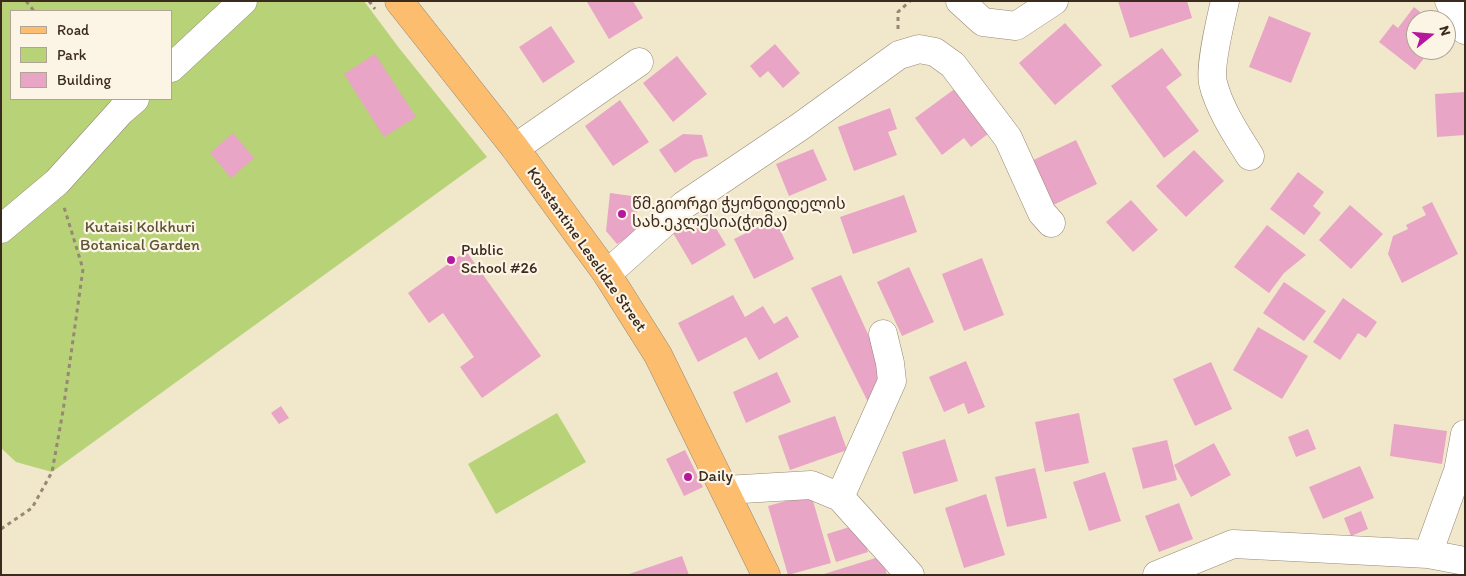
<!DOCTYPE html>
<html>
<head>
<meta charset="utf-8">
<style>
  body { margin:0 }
  #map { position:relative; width:1466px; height:576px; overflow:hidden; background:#f1e7cb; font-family:Itim,sans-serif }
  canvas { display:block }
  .frame { position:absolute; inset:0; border:2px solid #3b2a1e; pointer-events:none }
  .legend { position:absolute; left:10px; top:10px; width:162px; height:90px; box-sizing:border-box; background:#fcf5e5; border:1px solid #afa495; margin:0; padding:6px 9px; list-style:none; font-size:15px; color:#3b2a1e }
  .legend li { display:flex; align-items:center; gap:10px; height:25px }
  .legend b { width:25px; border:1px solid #afa495 }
  .north { position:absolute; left:1406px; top:10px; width:50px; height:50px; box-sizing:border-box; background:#fcf5e5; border:1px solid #afa495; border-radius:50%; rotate:73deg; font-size:14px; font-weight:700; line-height:20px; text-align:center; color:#3b2a1e }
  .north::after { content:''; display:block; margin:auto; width:18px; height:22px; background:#b5179e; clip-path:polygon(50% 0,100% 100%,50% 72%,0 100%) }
</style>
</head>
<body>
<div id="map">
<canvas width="1466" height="576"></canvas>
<div class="frame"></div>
<ul class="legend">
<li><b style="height:6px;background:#fcbd6f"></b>Road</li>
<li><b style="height:14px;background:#b8d278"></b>Park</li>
<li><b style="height:14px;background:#e8a5c5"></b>Building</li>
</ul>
<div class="north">N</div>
</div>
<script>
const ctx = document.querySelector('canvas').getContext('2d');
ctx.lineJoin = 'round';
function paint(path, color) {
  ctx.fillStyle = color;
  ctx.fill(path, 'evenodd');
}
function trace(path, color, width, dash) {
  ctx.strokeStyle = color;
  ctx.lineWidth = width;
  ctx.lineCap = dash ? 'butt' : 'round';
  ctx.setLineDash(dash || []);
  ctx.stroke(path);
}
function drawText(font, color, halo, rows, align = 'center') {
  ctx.font = font + ' Itim,"Noto Sans Georgian",sans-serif';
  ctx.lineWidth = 4.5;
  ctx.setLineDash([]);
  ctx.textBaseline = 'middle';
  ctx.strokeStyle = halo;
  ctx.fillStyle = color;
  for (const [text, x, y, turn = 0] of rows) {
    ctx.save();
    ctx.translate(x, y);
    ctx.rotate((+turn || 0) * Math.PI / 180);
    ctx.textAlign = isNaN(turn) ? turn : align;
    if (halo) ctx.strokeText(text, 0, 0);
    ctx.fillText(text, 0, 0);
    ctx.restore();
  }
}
paint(new Path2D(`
  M1 1H364L399 48 487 157 52 472 16 462 1 448ZM11 11H171V99H11Z
  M557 413 586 462 496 514 468 464Z`), '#b8d278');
paint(new Path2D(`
  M589 1H633L643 18 609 39 587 2Z
  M1118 1H1187L1192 18 1130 38Z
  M1414 7 1430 20H1416V50H1430L1415 70 1379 42 1393 24 1398 28Z
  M1269 16 1311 33 1291 83 1249 67Z
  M1065 23 1102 65 1055 105 1019 63Z
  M551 26 575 62 543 83 519 47Z
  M775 44 800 73 783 88 768 71 760 78 750 66Z
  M1162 48 1182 75 1166 87 1199 131 1164 158 1111 86Z
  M375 54 416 117 384 137 344 74Z
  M677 56 707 94 673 122 643 83Z
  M960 85 993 130 971 147 964 138 942 155 915 118Z
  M1465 92V135L1437 137 1435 94Z
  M620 100 649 142 613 166 585 126Z
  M890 108 897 129 888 132 897 155 854 171 838 127Z
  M233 133 254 158 231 178 210 153Z
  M683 134 702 135 708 156 694 160 675 173 659 150Z
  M1076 140 1097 184 1047 208 1025 164Z
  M813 149 827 180 789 196 776 164Z
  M1194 150 1224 181 1186 217 1156 186Z
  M1298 172 1324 192 1313 206 1321 213 1304 235 1270 209Z
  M610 193 639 197 634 234 617 244 606 231Z
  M904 195 917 232 853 254 840 217Z
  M1131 200 1158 230 1133 252 1106 222Z
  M1432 202 1458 254 1402 283 1388 254 1393 236 1408 229 1406 225 1426 215 1422 207Z
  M1350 205 1383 234 1351 269 1319 240Z
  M707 213 726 245 692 265 673 233Z
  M775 219 794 259 754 279 734 239Z
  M1267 225 1306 255 1284 273 1269 293 1234 267Z
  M466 251 541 356 482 398 460 367 474 357 443 313 429 323 408 293Z
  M982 258 1004 315 964 331 942 274Z
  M909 267 934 322 902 336 877 282Z
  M841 275 888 378 871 408 811 288Z
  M1284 282 1326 311 1304 341 1263 313Z
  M733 295 745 317 763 306 774 324 787 316 799 337 759 360 746 337 698 362 678 323Z
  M1343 298 1377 322 1366 338 1358 333 1340 360 1313 342Z
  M1258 327 1308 356 1282 399 1233 370Z
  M966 361 985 407 968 414 964 403 944 412 929 377Z
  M1211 362 1232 409 1195 426 1173 379Z
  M777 372 791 402 746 423 733 392Z
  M281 406 289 418 279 424 271 413Z
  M1079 413 1089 463 1045 472 1035 422Z
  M835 416 847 450 790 470 778 436Z
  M1394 424 1447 431 1442 464 1390 456Z
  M1308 429 1316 449 1296 457 1288 437Z
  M945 439 958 481 914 494 902 452Z
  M1167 440 1177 480 1143 489 1132 448Z
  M1214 443 1231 475 1191 497 1174 465Z
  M685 450 703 487 684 496 666 459Z
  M1360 466 1374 498 1323 519 1309 487Z
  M1035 468 1047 518 1007 527 995 477Z
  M1105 472 1121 521 1089 531 1073 482Z
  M811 494 831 563 788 575 768 506Z
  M986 494 1005 555 964 568 945 508Z
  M1179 503 1193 539 1159 552 1145 516Z
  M1361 511 1368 529 1351 536 1344 518Z
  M859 524 868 552 836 562 827 534Z
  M682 556 689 575H629V574Z
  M882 556 887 575H824V574Z`), '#e8a5c5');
const minor = new Path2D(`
  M960 1 983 22 1016 26 1054 1
  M1225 1C1221 18 1209 68 1213 83 1219 108 1236 134 1250 156
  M1449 1 1465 30
  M171 68 243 1
  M515 148 639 62
  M1 229 57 182 121 111 135 99
  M607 274 684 205 801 126 899 55 919 49 935 52 953 65 1008 138 1042 213 1051 223
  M725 490 811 485 840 497 910 575
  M840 497 892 381 890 363 883 334
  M1428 554 1465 561
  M1157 575 1233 544 1428 554 1458 471 1465 434`);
const major = new Path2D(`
  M399 1 515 148 607 274 658 355 766 575`);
trace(minor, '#968874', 29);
trace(major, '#968874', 29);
trace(new Path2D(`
  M26 1 34 11
  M369 1 375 9
  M898 29V12L910 1
  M1 529 32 508 52 472 63 411 83 269 64 207`), '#968874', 3, [4, 4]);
trace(minor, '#fff', 28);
trace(major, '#fcbd6f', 28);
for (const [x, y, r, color] of [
  [622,214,5,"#b5179e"],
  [451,260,5,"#b5179e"],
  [688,477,5,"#b5179e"]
]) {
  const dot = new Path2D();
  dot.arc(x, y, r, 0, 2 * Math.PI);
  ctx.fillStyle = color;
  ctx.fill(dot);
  trace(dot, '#fcf5e5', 2);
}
drawText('16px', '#3b2a1e', '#fcf5e5', [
  ["წმ.გიორგი ჭყონდიდელის",632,205],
  ["სახ.ეკლესია(ჭომა)",632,223],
  ["Public",461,251],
  ["School #26",461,269],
  ["Daily",698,477]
], 'left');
drawText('16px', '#5a5434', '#fcf5e5', [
  ["Kutaisi Kolkhuri",140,228],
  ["Botanical Garden",140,246]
]);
drawText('16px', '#3b2a1e', '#fcf5e5', [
  ["Konstantine Leselidze Street",586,250,55]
]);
</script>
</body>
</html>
